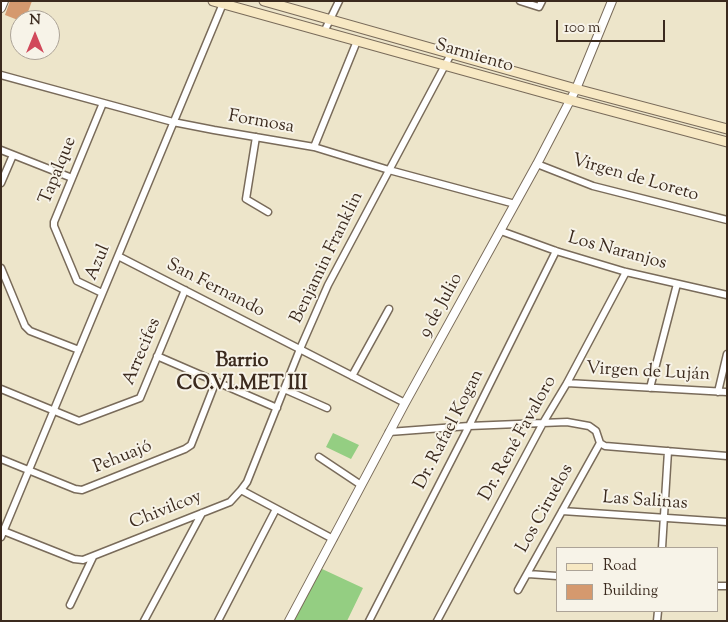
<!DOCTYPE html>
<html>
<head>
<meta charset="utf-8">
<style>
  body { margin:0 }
  #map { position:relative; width:728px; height:622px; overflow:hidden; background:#ede5ca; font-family:"Sorts Mill Goudy",serif }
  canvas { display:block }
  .frame { position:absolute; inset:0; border:2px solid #3b2a1e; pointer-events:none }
  .legend { position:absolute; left:556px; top:547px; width:162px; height:65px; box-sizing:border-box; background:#f7f3e8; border:1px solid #aca397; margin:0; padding:6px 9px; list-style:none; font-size:15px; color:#3b2a1e }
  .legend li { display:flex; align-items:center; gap:10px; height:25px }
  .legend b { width:25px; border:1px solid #aca397 }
  .north { position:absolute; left:10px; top:10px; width:50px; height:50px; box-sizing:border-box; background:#f7f3e8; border:1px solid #aca397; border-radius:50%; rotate:0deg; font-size:14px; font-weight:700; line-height:20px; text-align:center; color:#3b2a1e }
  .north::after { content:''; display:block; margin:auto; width:18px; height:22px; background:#d1495b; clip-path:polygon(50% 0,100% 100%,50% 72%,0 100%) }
  .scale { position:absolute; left:556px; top:20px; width:109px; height:22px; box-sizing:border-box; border:2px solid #3b2a1e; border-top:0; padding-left:6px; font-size:15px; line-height:18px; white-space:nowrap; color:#3b2a1e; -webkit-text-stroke:4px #f7f3e8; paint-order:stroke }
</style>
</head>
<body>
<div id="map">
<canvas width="728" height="622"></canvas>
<div class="frame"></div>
<ul class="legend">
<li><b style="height:6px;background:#f7e8c3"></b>Road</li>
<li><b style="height:14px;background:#d5996e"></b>Building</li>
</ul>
<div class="north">N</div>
<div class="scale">100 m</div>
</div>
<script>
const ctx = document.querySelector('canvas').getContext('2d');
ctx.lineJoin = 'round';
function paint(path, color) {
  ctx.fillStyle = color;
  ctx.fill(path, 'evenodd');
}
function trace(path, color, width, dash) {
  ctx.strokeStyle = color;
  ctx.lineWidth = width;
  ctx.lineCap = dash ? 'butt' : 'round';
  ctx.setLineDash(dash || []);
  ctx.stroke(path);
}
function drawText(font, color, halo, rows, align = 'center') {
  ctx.font = font + ' "Sorts Mill Goudy",serif';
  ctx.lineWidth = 4;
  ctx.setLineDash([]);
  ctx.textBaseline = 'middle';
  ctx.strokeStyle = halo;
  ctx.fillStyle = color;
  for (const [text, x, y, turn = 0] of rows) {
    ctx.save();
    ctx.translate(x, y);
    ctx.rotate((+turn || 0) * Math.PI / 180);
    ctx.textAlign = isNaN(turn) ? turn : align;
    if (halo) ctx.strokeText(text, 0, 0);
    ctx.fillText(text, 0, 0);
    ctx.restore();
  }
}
paint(new Path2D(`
  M333 433 359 445 351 459 326 447Z
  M320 568 363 588 347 621H292Z`), '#94ce82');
paint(new Path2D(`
  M10 1H32L25 20H18L5 15Z`), '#d5996e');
const minor = new Path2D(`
  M520 1 539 7 542 1
  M324 32 339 1
  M1 75 173 122 214 130 314 147 389 170 515 204
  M256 137 246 199 268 212
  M314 147 357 41
  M1 150 72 178
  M537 164 593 186 727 220
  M1 183 13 155
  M501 231 556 251 626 272 727 295
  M118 256 405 403
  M1 268 25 326 30 331 79 350
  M102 293 77 281 54 226V222L103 103
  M157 356 277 408
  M352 376 389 309
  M567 383 727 392
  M650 388 677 284
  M1 389 79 421 140 398 185 290
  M284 389 327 408
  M718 392 727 354
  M389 432 469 426 567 422 589 426 596 431 600 443 605 446 727 456
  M319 457 361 485
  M1 459 75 489 82 490 185 449 191 445 216 381
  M241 490 247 482 300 349 328 285 451 54
  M562 511 727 522
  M1 530 74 559 83 560 230 502 241 490 333 539
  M1 537 224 1
  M662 548 668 451
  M528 574 557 576
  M717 586H727
  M518 590 600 443
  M70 605 93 557
  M144 621 202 513
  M218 621 276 509
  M369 621 469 426 556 251
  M437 621 543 423 567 383 626 272
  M657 621 658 611`);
const tertiary = new Path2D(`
  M1 8 4 1
  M289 621 405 403 537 164 576 89 612 1`);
const secondary = new Path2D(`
  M213 1 570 100 727 142
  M264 1 576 89 727 129`);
trace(minor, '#796b5a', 9);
trace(tertiary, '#796b5a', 10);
trace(secondary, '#796b5a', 11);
trace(minor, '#fff', 6);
trace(tertiary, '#fff', 8);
trace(secondary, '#f7e8c3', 9);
drawText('18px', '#3b2a1e', '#f7f3e8', [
  ["Sarmiento",474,57,16],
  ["Formosa",261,123,10],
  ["Tapalque",59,171,-68],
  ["Virgen de Loreto",635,179,16],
  ["Los Naranjos",617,252,15],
  ["Benjamin Franklin",328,258,-64],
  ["Azul",99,263,-67],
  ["San Fernando",215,289,27],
  ["9 de Julio",442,306,-61],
  ["Arrecifes",143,352,-67],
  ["Virgen de Luján",648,373,3],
  ["Dr. Rafael Kogan",450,430,-63],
  ["Dr. René Favaloro",519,439,-61],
  ["Pehuajó",123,458,-22],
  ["Las Salinas",645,502,4],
  ["Los Ciruelos",546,509,-61],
  ["Chivilcoy",166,511,-22]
]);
drawText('bold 20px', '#3b2a1e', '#f7f3e8', [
  ["Barrio",242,363],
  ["CO.VI.MET III",242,386]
]);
</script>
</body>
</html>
